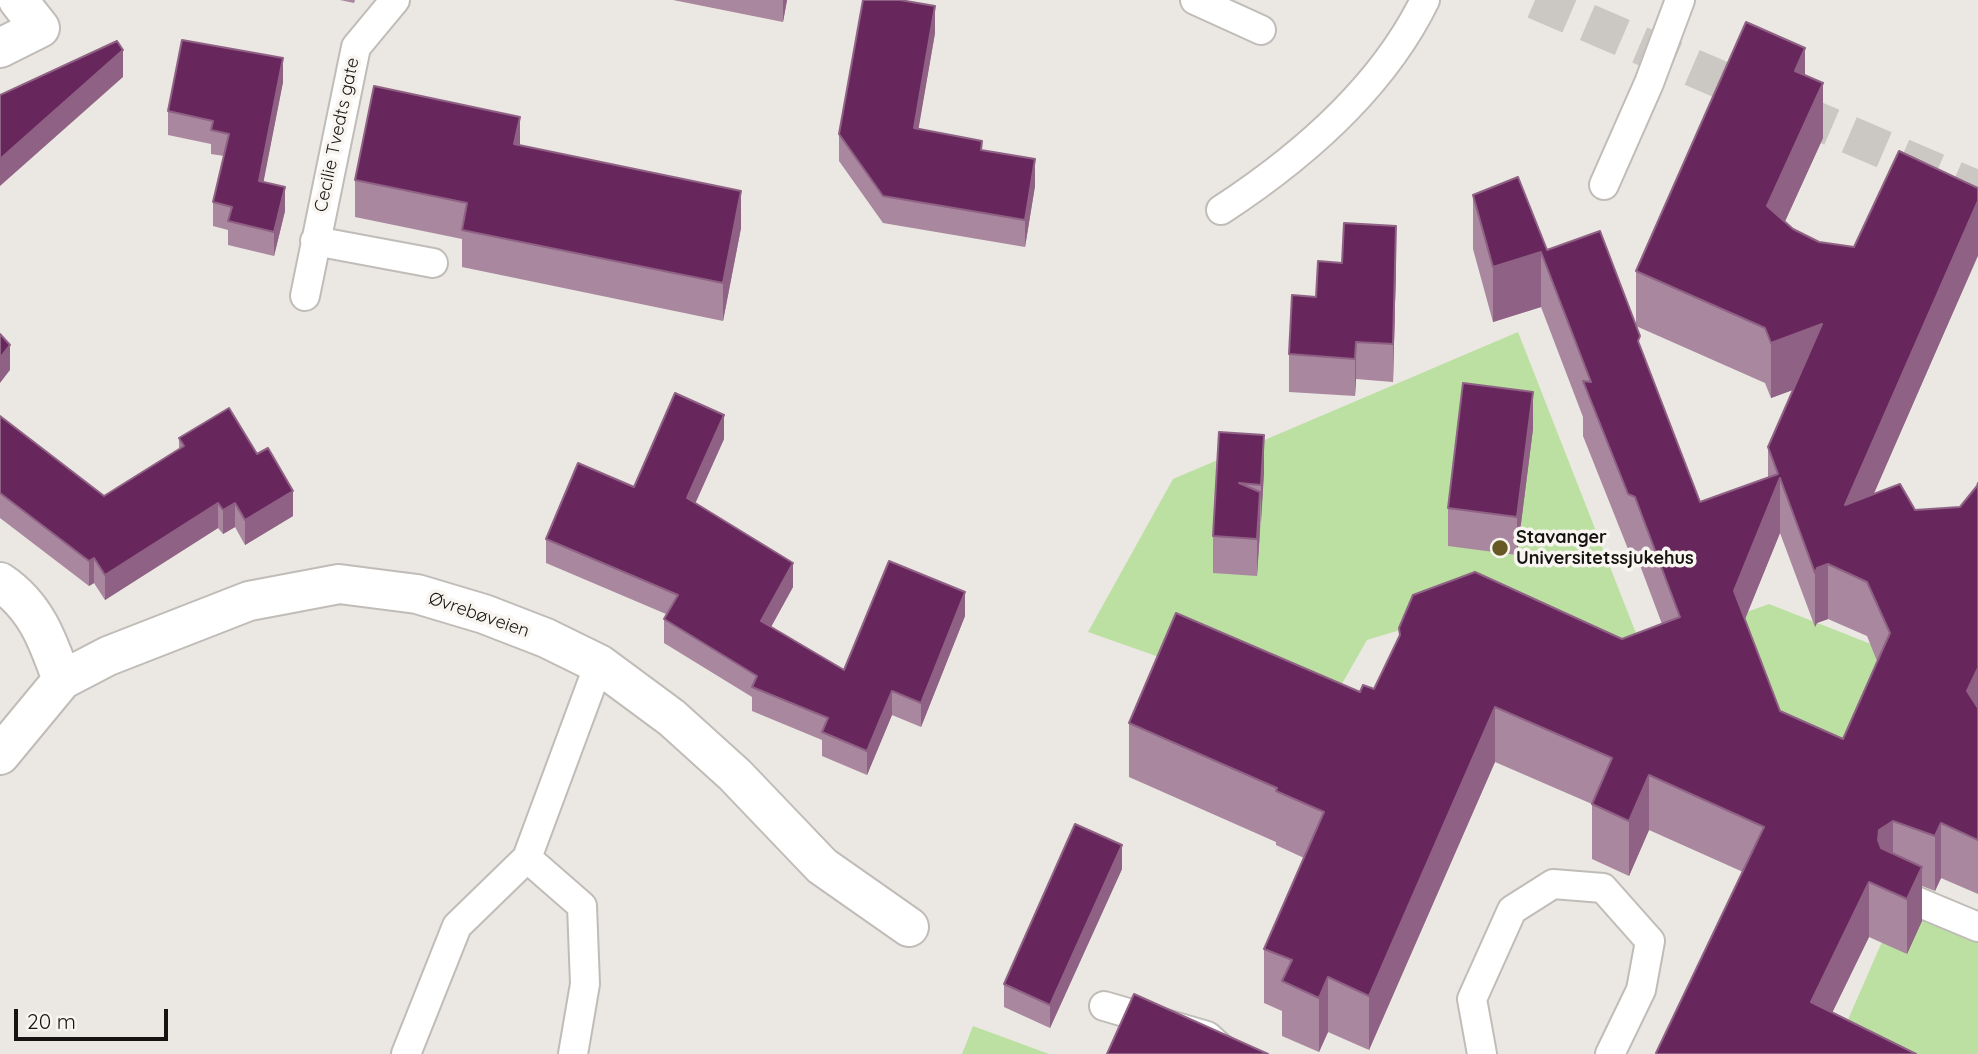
<!DOCTYPE html>
<html>
<head>
<meta charset="utf-8">
<style>
  body { margin:0 }
  #map { position:relative; width:1978px; height:1054px; overflow:hidden; background:#ebe7e2; font-family:Quicksand,sans-serif }
  canvas { display:block }
  .scale { position:absolute; left:14px; top:1009px; width:154px; height:32px; box-sizing:border-box; border:4px solid #161413; border-top:0; padding-left:9px; font-size:21px; line-height:24px; white-space:nowrap; color:#161413; -webkit-text-stroke:5px #f8f5f0; paint-order:stroke }
</style>
</head>
<body>
<div id="map">
<canvas width="1978" height="1054"></canvas>
<div class="scale">20 m</div>
</div>
<script>
const ctx = document.querySelector('canvas').getContext('2d');
ctx.lineJoin = 'round';
function paint(path, color) {
  ctx.fillStyle = color;
  ctx.fill(path, 'evenodd');
}
function trace(path, color, width, dash) {
  ctx.strokeStyle = color;
  ctx.lineWidth = width;
  ctx.lineCap = dash ? 'butt' : 'round';
  ctx.setLineDash(dash || []);
  ctx.stroke(path);
}
function drawText(font, color, halo, rows, align = 'center') {
  ctx.font = font + ' Quicksand,sans-serif';
  ctx.lineWidth = 7;
  ctx.setLineDash([]);
  ctx.textBaseline = 'middle';
  ctx.strokeStyle = halo;
  ctx.fillStyle = color;
  for (const [text, x, y, turn = 0] of rows) {
    ctx.save();
    ctx.translate(x, y);
    ctx.rotate((+turn || 0) * Math.PI / 180);
    ctx.textAlign = isNaN(turn) ? turn : align;
    if (halo) ctx.strokeText(text, 0, 0);
    ctx.fillText(text, 0, 0);
    ctx.restore();
  }
}
paint(new Path2D(`
  M1518 332 1648 664 1453 614 1367 640 1324 715 1088 632 1173 479Z
  M1769 604 1881 648 1835 781 1780 748 1733 617Z
  M1902 896 1978 932V1054H1833Z
  M973 1026 1049 1054H962Z`), '#bbe0a2');
trace(new Path2D(`
  M1535 0 1978 190`), '#cbc7c3', 38, [38, 19]);
const service = new Path2D(`
  M1195 0 1261 30
  M1604 185 1649 83 1680 0
  M1221 210C1302 157 1382 88 1425 0
  M315 241 433 263
  M305 296 356 47 395 0
  M527 858 582 906 585 984 573 1054
  M1894 892 1978 927
  M1104 1006 1207 1036 1227 1054
  M406 1054 457 926 527 858 599 664
  M1482 1054 1472 999 1512 910 1553 884 1603 888 1650 941 1641 990 1610 1054`);
const minor = new Path2D(`
  M0 48 40 28 18 0
  M0 582C36 606 48 641 62 680
  M0 755 62 680 108 656 249 601 339 584 417 594 484 614 546 638 599 664 672 718 735 775 822 866 909 927`);
trace(service, '#c0bcb8', 32);
trace(minor, '#c0bcb8', 42);
trace(service, '#fff', 28);
trace(minor, '#fff', 38);
paint(new Path2D(`
  M340 0H355L354 3Z
  M673 0H787L783 22Z
  M935 33 918 129 982 150 1035 186 1025 247 883 223 839 161V134Z
  M1805 76 1823 138 1785 221 1793 229 1819 242 1854 247 1978 188V256L1873 494 1915 510 1960 507 1977 486 1978 483V894L1941 878 1935 891 1922 886V921L1907 954 1869 937 1832 1013 1916 1054H1656L1743 872 1649 830 1629 876 1592 859V804L1495 762 1369 1050 1328 1032 1319 1052 1282 1036V1011L1264 1003V949L1304 858 1276 845V842L1129 777V723L1360 692 1374 689 1399 636V628L1622 639 1662 624 1635 552 1628 549 1583 436V417L1541 307 1493 322 1473 249V195L1547 250 1640 346 1700 502 1768 477V447L1793 390 1771 398 1765 383 1636 326V271ZM1780 533 1815 627 1817 623 1828 619 1867 636 1877 661 1843 739 1780 711 1745 619Z
  M283 82 263 182 285 211 274 256 228 245V230L213 226V202L224 156 211 154V144L168 135V111Z
  M520 145 741 228 723 321 462 267V239L355 217V180Z
  M1342 263 1396 264 1393 382 1356 379 1355 396 1289 392V354L1316 297Z
  M0 416 104 496 179 449V438L293 516 245 545 235 527 223 534 218 528 105 600 94 583 89 586 0 518Z
  M1533 429 1517 555 1448 546V508Z
  M1219 432 1264 472 1257 576 1213 573V536Z
  M724 439 695 503 793 587 771 627 844 670 965 616 921 727 892 715 867 775 822 756V740L752 711V697L664 643V619L666 614 546 563V539L634 487Z
  M1122 869 1050 1028 1004 1007V984Z`), '#a9879f');
paint(new Path2D(`
  M783 0H787L783 22Z
  M935 6V33L914 155V128Z
  M1805 48V103L1795 71Z
  M123 50V77L0 186V159Z
  M283 58V82L259 205V181Z
  M1823 83V138L1767 261V206Z
  M520 117V154L514 144Z
  M1035 159V186L1025 247V220Z
  M285 187V211L274 256V232Z
  M741 191V228L723 321V283Z
  M1978 201V255L1845 560V505Z
  M1396 226V264L1393 382V344Z
  M1541 252V307L1493 322V267Z
  M1822 324V379L1771 398V343Z
  M1356 342V379L1355 396V359Z
  M10 345V370L0 383V358Z
  M1533 392V429L1517 555V517Z
  M724 415V439L687 522V498Z
  M1264 435V472L1261 523V485Z
  M1780 478V533L1734 646V591Z
  M293 491V516L245 545V520Z
  M1260 492V530L1257 576V539Z
  M218 503V528L105 600V575Z
  M235 503V527L223 534V510Z
  M94 558V583L89 586V561Z
  M793 563V587L761 645V621Z
  M1828 564V619L1817 623 1815 627V573L1817 568Z
  M965 592V616L921 727V703Z
  M1978 668V722L1967 691Z
  M892 691V715L867 775V751Z
  M1495 707V762L1369 1050V996Z
  M1649 775V830L1629 876V821Z
  M1893 821V876L1878 840 1879 830Z
  M1941 823V878L1935 891V836Z
  M1122 845V869L1050 1028V1005Z
  M1922 867V921L1907 954V899Z
  M1869 882V937L1812 1054 1811 1002Z
  M1328 977V1032L1319 1052V998Z`), '#8f6184');
const building = new Path2D(`
  M863 0H900L935 6 914 128 982 141 981 150 1035 159 1025 220 883 196 839 134Z
  M1746 22 1805 48 1795 71 1823 83 1767 206 1793 229 1819 242 1854 247 1899 151 1978 188V201L1845 505 1900 484 1915 510 1960 507 1977 486 1978 483V668L1967 691 1978 708V840L1941 823 1935 836 1893 821 1879 830 1878 840 1881 848 1922 867 1907 899 1869 882 1811 1002 1916 1054H1657L1656 1053 1764 827 1649 775 1629 821 1592 804 1612 758 1495 707 1369 996 1328 977 1319 998 1282 981 1292 960 1264 949 1324 812 1276 791 1277 788 1129 723 1176 613 1360 692 1363 685 1374 689 1400 635 1399 628 1413 595 1475 572 1622 639 1680 617 1635 497 1628 494 1583 381 1591 382 1541 252 1493 267 1473 195 1518 177 1547 250 1600 231 1640 336 1638 341 1700 502 1778 474 1768 447 1822 324 1771 343 1765 328 1636 271ZM1780 478 1815 573 1817 568 1828 564 1867 582 1890 633 1843 739 1780 711 1734 591Z
  M182 40 283 58 259 181 285 187 274 232 228 221 232 207 213 202 229 134 211 130 213 121 168 111Z
  M117 41 123 50 0 159V95Z
  M374 86 520 117 514 144 741 191 723 283 462 230 467 203 355 180Z
  M1344 223 1396 226 1393 344 1356 342 1355 359 1289 354 1292 295 1316 297 1318 261 1342 263Z
  M0 334 10 345 0 358Z
  M1463 383 1533 392 1517 517 1448 508Z
  M675 393 724 415 687 498 793 563 761 621 844 670 889 561 965 592 921 703 892 691 867 751 822 732 828 718 752 687 757 676 664 619 678 595 546 539 578 463 634 487Z
  M229 408 257 454 268 448 293 491 245 520 235 503 223 510 218 503 105 575 94 558 89 561 0 493V416L104 496 184 446 179 438Z
  M1219 432 1264 435 1261 485 1239 483 1260 492 1257 539 1213 536Z
  M1075 824 1122 845 1050 1005 1004 984Z
  M1134 994 1268 1054H1107Z`);
paint(building, '#67275c');
trace(building, '#8f6184', 2);
for (const [x, y, r, color] of [
  [1500,548,9,"#665926"]
]) {
  const dot = new Path2D();
  dot.arc(x, y, r, 0, 2 * Math.PI);
  ctx.fillStyle = color;
  ctx.fill(dot);
  trace(dot, '#f8f5f0', 2.5);
}
drawText('18px', '#161413', '#f8f5f0', [
  ["Cecilie Tvedts gate",337,135,-78],
  ["Øvrebøveien",479,615,19]
]);
drawText('bold 18px', '#161413', '#f8f5f0', [
  ["Stavanger",1516,538],
  ["Universitetssjukehus",1516,559]
], 'left');
</script>
</body>
</html>
